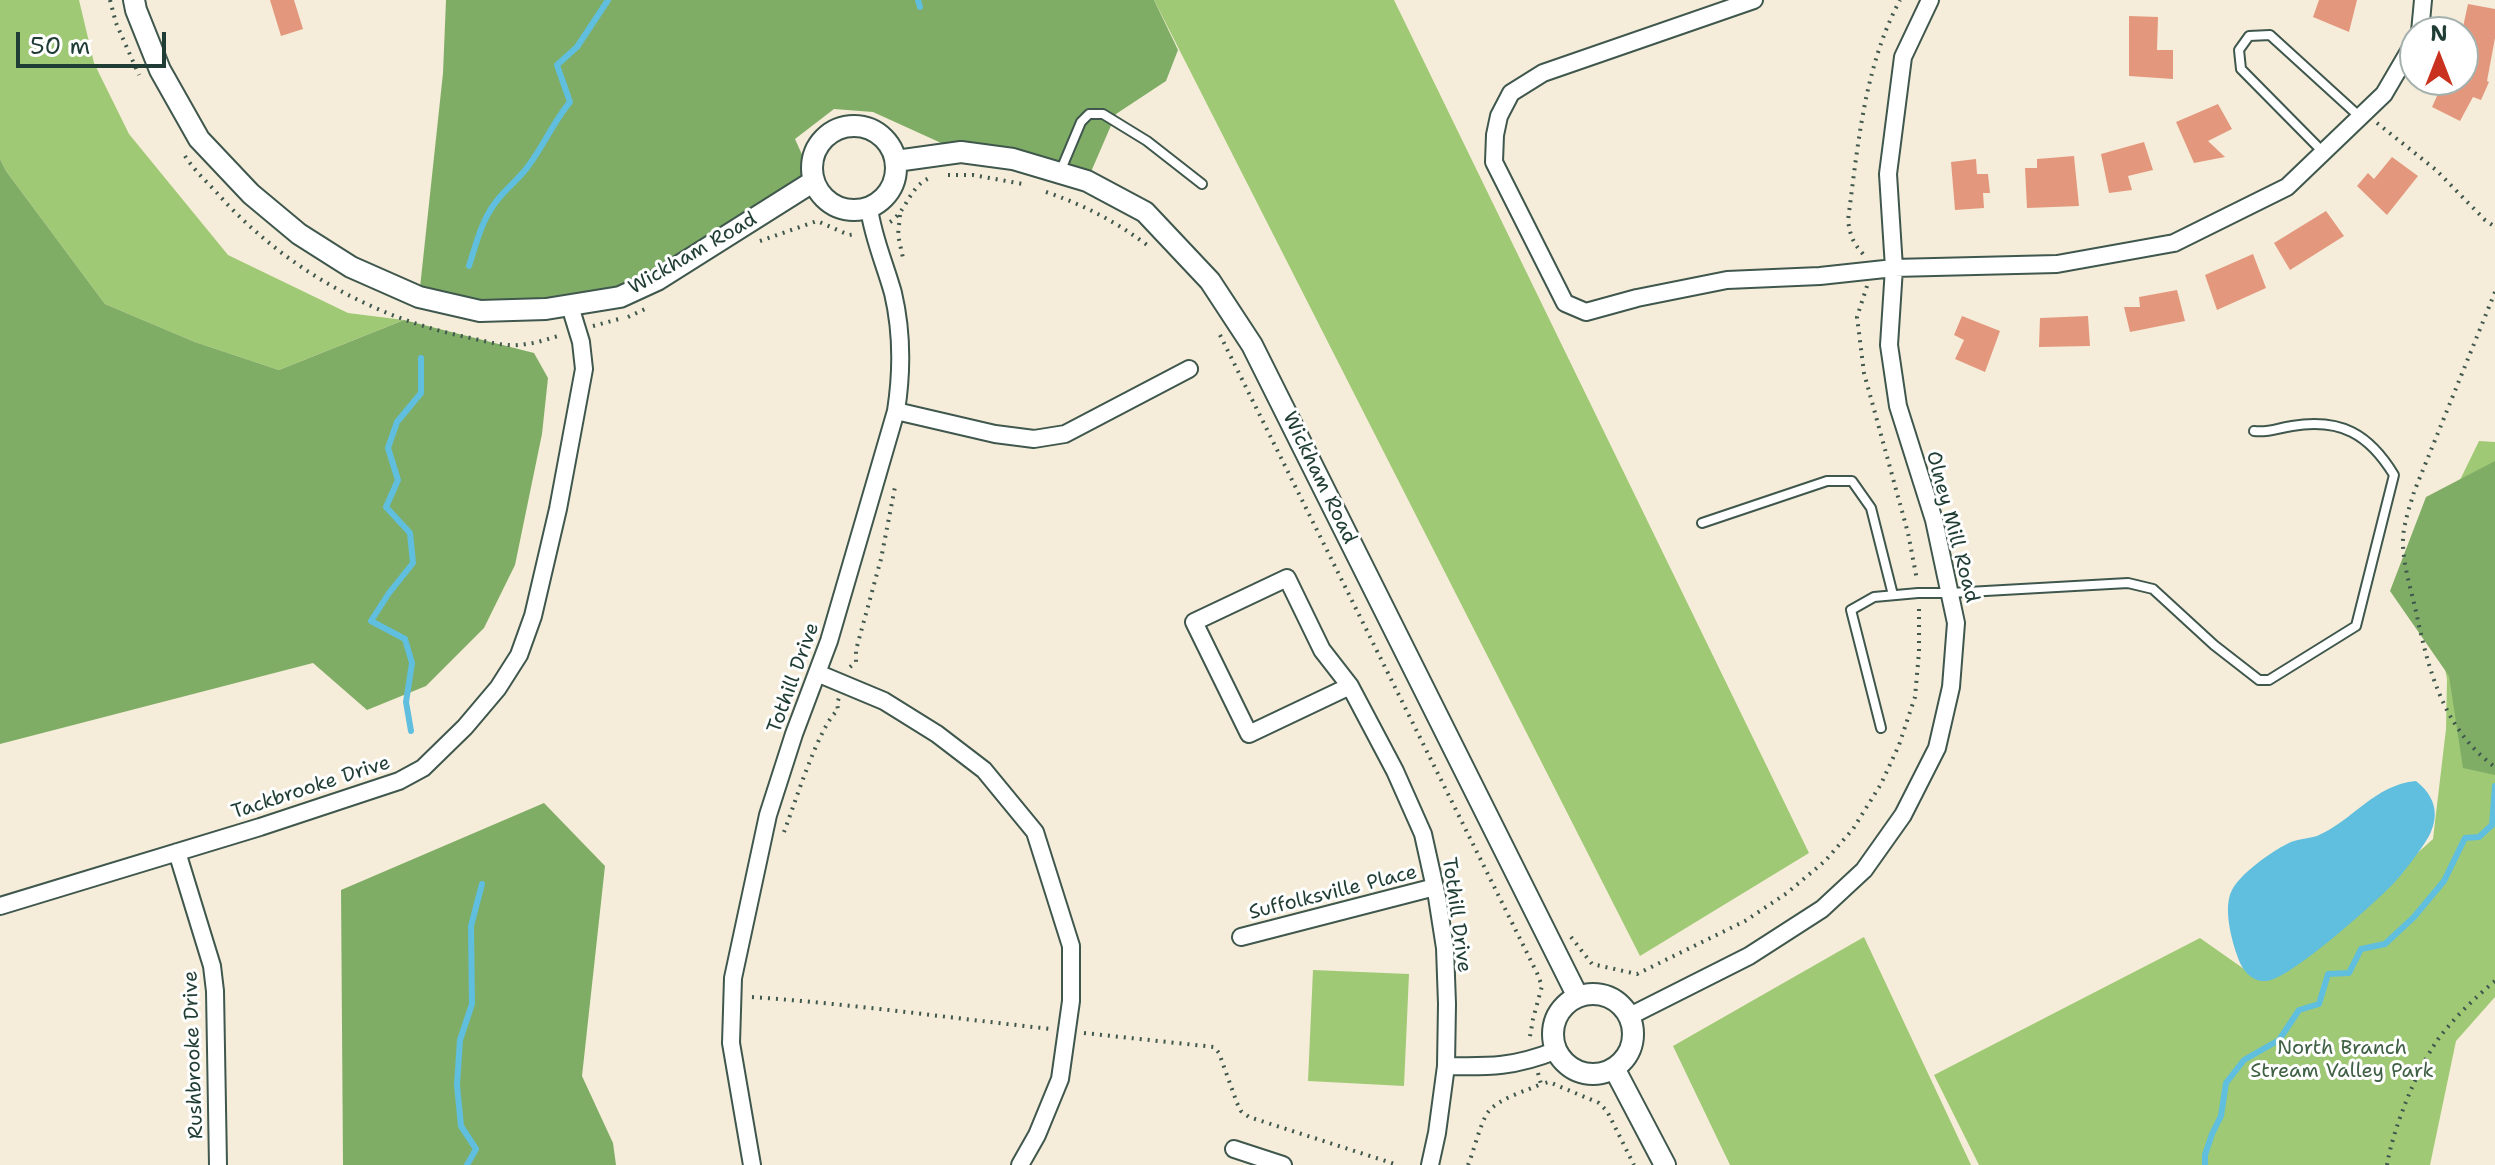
<!DOCTYPE html>
<html>
<head>
<meta charset="utf-8">
<style>
  body { margin:0 }
  #map { position:relative; width:2495px; height:1165px; overflow:hidden; background:#f5edd9; font-family:"Shantell Sans",sans-serif }
  canvas { display:block }
  .north { position:absolute; left:2399px; top:16px; width:80px; height:80px; box-sizing:border-box; background:#fff; border:2px solid #a5b1ae; border-radius:50%; rotate:0deg; font-size:22px; font-weight:700; line-height:32px; text-align:center; color:#1f3d34 }
  .north::after { content:''; display:block; margin:auto; width:28px; height:36px; background:#c8321e; clip-path:polygon(50% 0,100% 100%,50% 72%,0 100%) }
  .scale { position:absolute; left:16px; top:32px; width:150px; height:36px; box-sizing:border-box; border:4px solid #1f3d34; border-top:0; padding-left:10px; font-size:24px; line-height:28px; white-space:nowrap; color:#1f3d34; -webkit-text-stroke:6px #fff; paint-order:stroke }
</style>
</head>
<body>
<div id="map">
<canvas width="2495" height="1165"></canvas>
<div class="north">N</div>
<div class="scale">50 m</div>
</div>
<script>
const ctx = document.querySelector('canvas').getContext('2d');
ctx.lineJoin = 'round';
function paint(path, color) {
  ctx.fillStyle = color;
  ctx.fill(path, 'evenodd');
}
function trace(path, color, width, dash) {
  ctx.strokeStyle = color;
  ctx.lineWidth = width;
  ctx.lineCap = dash ? 'butt' : 'round';
  ctx.setLineDash(dash || []);
  ctx.stroke(path);
}
function drawText(font, color, halo, rows, align = 'center') {
  ctx.font = font + ' "Shantell Sans",sans-serif';
  ctx.lineWidth = 6;
  ctx.setLineDash([]);
  ctx.textBaseline = 'middle';
  ctx.strokeStyle = halo;
  ctx.fillStyle = color;
  for (const [text, x, y, turn = 0] of rows) {
    ctx.save();
    ctx.translate(x, y);
    ctx.rotate((+turn || 0) * Math.PI / 180);
    ctx.textAlign = isNaN(turn) ? turn : align;
    if (halo) ctx.strokeText(text, 0, 0);
    ctx.fillText(text, 0, 0);
    ctx.restore();
  }
}
paint(new Path2D(`
  M0 0H79L94 63 129 134 228 255 348 313 404 320 279 370 195 342 105 304 6 171 0 159Z
  M1154 0H1394L1809 853 1640 956Z
  M2479 441 2495 442V997L2456 1041 2430 1165H1979L1934 1075 2200 938 2244 969 2287 971 2433 839 2446 729 2447 679 2423 556Z
  M1864 937 1971 1165H1730L1673 1046Z
  M1313 970 1409 974 1404 1086 1308 1081Z`), '#a0c975');
paint(new Path2D(`
  M446 0H1154L1178 50 1166 81 1116 114 1087 181 961 152 873 112 834 109 795 139 814 181 657 280 546 309 419 297 443 73Z
  M0 159 6 171 105 304 195 342 279 370 404 320 534 353 548 378 542 434 515 565 484 628 426 686 367 710 313 663 0 744Z
  M2495 461V775L2463 768 2449 676 2390 591 2426 497Z
  M544 803 605 866 582 1076 613 1143 616 1165H343L341 890Z`), '#80ad66');
paint(new Path2D(`
  M2416 781C2434 795 2440 813 2430 834 2425 845 2399 879 2390 887 2370 907 2289 980 2266 981 2250 982 2241 968 2237 955 2231 938 2223 907 2232 890 2240 874 2271 852 2287 844 2296 839 2307 839 2317 836 2354 820 2374 785 2416 781Z`), '#60bedf');
trace(new Path2D(`
  M918 0 920 7
  M469 266C477 241 482 218 499 198 509 186 521 177 529 165 544 145 554 121 570 102L557 65 577 47 608 0
  M411 731 406 702 412 663 405 639 371 621 389 593 413 563 410 533 386 507 398 480 388 448 397 422 421 393V358
  M467 1165 476 1149 461 1126 457 1085 460 1040 472 1004 471 926 482 884
  M2205 1165V1155L2212 1134 2221 1116 2226 1083 2244 1060 2279 1040 2299 1010 2319 1004 2328 974 2349 973 2361 949 2385 944 2414 917 2444 881 2465 838 2479 837 2492 825 2495 786`), '#60bedf', 6);
paint(new Path2D(`
  M270 0H294L303 29 281 36Z
  M2319 0H2357L2349 32 2313 17Z
  M2468 4 2495 9V38L2487 81 2489 82 2481 100 2473 97 2460 121 2432 107 2442 85 2433 81 2463 80V27Z
  M2129 16 2158 17 2157 50H2173V79L2129 76Z
  M2218 104 2232 129 2208 141 2225 157 2194 163 2176 122Z
  M2144 142 2153 170 2128 176 2132 190 2109 193 2101 154Z
  M2074 156 2079 206 2027 208 2025 168H2037V159Z
  M2392 157 2418 176 2387 215 2357 186 2368 173 2374 179Z
  M1976 159 1977 174H1988L1990 193H1983L1984 208 1955 210 1951 162Z
  M2326 211 2344 236 2290 270 2274 243Z
  M2253 254 2266 288 2217 310 2205 275Z
  M2177 290 2185 321 2130 332 2124 307H2140L2139 297Z
  M1962 316 2000 331 1985 372 1955 359 1964 340 1954 335Z
  M2088 316 2090 346 2039 347 2040 318Z`), '#e3987e');
const service = new Path2D(`
  M2323 152 2241 69 2239 50 2249 36 2270 35 2360 117
  M1060 172 1081 122 1089 114H1103L1147 141 1202 184
  M1702 523 1827 481H1852L1871 508 1893 595
  M1881 728 1851 610 1874 597 1918 593H1950L2128 583 2153 589 2214 645 2259 680H2269L2356 626 2394 475C2369 434 2341 418 2292 426 2278 428 2268 433 2254 431`);
const minor = new Path2D(`
  M1754 0 1543 73 1511 93 1499 116 1495 135 1494 162 1565 303 1586 312 1637 298 1727 280 1820 276 1894 268 2057 264 2174 243 2287 187 2384 94 2415 41
  M2420 32 2423 0
  M896 411 995 434 1034 439 1065 434 1189 369
  M817 673 884 701 937 734 984 770 1035 832 1071 946V1001L1060 1079 1037 1135 1020 1165
  M1350 686 1249 734 1194 622 1287 578 1322 650 1350 686 1395 771 1423 834 1437 897 1445 948 1447 1004 1446 1066 1437 1133 1430 1165
  M177 852 212 966 215 991 218 1165
  M0 906 260 827 399 781 423 768 465 727 498 688 519 655 533 616 558 509 584 369 581 342 570 306
  M1241 937 1435 887
  M1630 1016 1749 956 1822 909 1864 870 1903 815 1937 748 1951 687 1956 623 1934 520 1898 406 1889 345 1894 268 1888 174 1903 57 1930 0
  M1446 1066C1490 1067 1515 1067 1557 1050
  M1234 1149 1283 1165
  M752 1165 731 1043 733 978 768 815 794 734 829 641 896 411C902 372 902 331 893 293 885 264 873 238 869 208`);
const tertiary = new Path2D(`
  M134 0 136 10 160 70 199 139 251 194 299 234 351 267 419 297 480 311 546 309 620 297 657 280 814 181
  M812 168a42 42 0 1 1 84 0a42 42 0 1 1-84 0Z
  M896 161 961 152 1013 159 1087 181 1145 212 1210 281 1252 345 1578 997
  M1553 1034a40 40 0 1 1 80 0a40 40 0 1 1-80 0Z
  M1614 1068 1665 1165`);
trace(service, '#3f574d', 12);
trace(minor, '#3f574d', 20);
trace(tertiary, '#3f574d', 24);
trace(new Path2D(`
  M110 0 116 23 139 75
  M2377 123 2436 170 2485 220 2495 227
  M185 156C194 170 206 181 217 193 282 266 370 317 466 337 486 341 506 348 526 344 538 343 550 338 562 335
  M948 175H973L1023 184
  M1046 192C1084 205 1115 221 1147 245
  M900 215 898 235 903 258
  M890 222C908 210 909 185 932 177
  M760 241 817 221 849 235 856 234
  M1863 254C1853 243 1850 235 1848 220 1858 146 1864 67 1900 0
  M1867 286 1857 317 1864 373 1908 533 1917 580
  M2495 292 2414 492C2409 509 2402 528 2403 546 2404 566 2410 587 2415 607 2428 668 2442 728 2495 767
  M628 317 645 309
  M593 326 619 319
  M1220 335 1537 973 1542 986 1533 1019 1529 1042
  M850 667 856 662V650L881 559 895 487
  M784 832C794 806 819 725 838 710L837 703 839 698
  M1571 937 1592 964 1637 974 1745 921 1787 893 1825 861 1853 829 1881 784 1899 745 1915 697 1919 652V605
  M752 997C852 1004 951 1018 1051 1029
  M1084 1033 1214 1047 1219 1053 1237 1103 1241 1111 1249 1117 1398 1165
  M1538 1073 1541 1084 1549 1082 1599 1103 1607 1111 1634 1165
  M1468 1165C1474 1151 1481 1120 1489 1111 1500 1098 1526 1091 1541 1084
  M2387 1165C2393 1128 2419 1063 2442 1034 2458 1014 2476 997 2495 981`), '#3f574d', 4, [2, 6]);
trace(service, '#fff', 8);
trace(minor, '#fff', 16);
trace(tertiary, '#fff', 20);
drawText('20px', '#1f3d34', '#fff', [
  ["Wickham Road",693,254,-30],
  ["Wickham Road",1319,478,64],
  ["Olney Mill Road",1952,527,75],
  ["Tothill Drive",794,678,-70],
  ["Tackbrooke Drive",311,788,-18],
  ["Suffolksville Place",1333,893,-14],
  ["Tothill Drive",1456,915,82],
  ["Rushbrooke Drive",194,1055,-92]
]);
drawText('20px', '#3f6044', '#fff', [
  ["North Branch",2342,1049],
  ["Stream Valley Park",2342,1072]
]);
</script>
</body>
</html>
